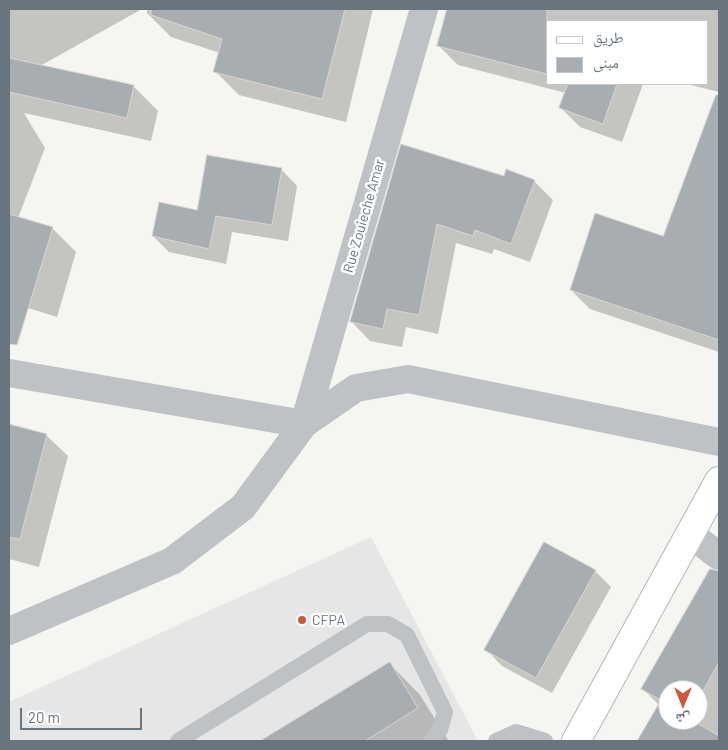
<!DOCTYPE html>
<html>
<head>
<meta charset="utf-8">
<style>
  body { margin:0 }
  #map { position:relative; width:728px; height:750px; overflow:hidden; background:#f5f5f2; font-family:Barlow,"Noto Naskh Arabic",sans-serif }
  canvas { display:block }
  .frame { position:absolute; inset:0; border:10px solid #68757f; pointer-events:none }
  .legend { position:absolute; left:546px; top:20px; width:162px; height:65px; box-sizing:border-box; background:#fff; border:1px solid #c3c8cc; margin:0; padding:6px 9px; list-style:none; font-size:15px; color:#68757f }
  .legend li { display:flex; align-items:center; gap:10px; height:25px }
  .legend b { width:25px; border:1px solid #c3c8cc }
  .north { position:absolute; left:658px; top:680px; width:50px; height:50px; box-sizing:border-box; background:#fff; border:1px solid #c3c8cc; border-radius:50%; rotate:180deg; font-size:14px; font-weight:700; line-height:20px; text-align:center; color:#68757f }
  .north::after { content:''; display:block; margin:auto; width:18px; height:22px; background:#cc583b; clip-path:polygon(50% 0,100% 100%,50% 72%,0 100%) }
  .scale { position:absolute; left:20px; top:708px; width:122px; height:22px; box-sizing:border-box; border:2px solid #68757f; border-top:0; padding-left:6px; font-size:15px; line-height:18px; white-space:nowrap; color:#68757f; -webkit-text-stroke:4px #fff; paint-order:stroke }
</style>
</head>
<body>
<div id="map">
<canvas width="728" height="750"></canvas>
<div class="frame"></div>
<ul class="legend">
<li><b style="height:6px;background:#fff"></b>طريق</li>
<li><b style="height:14px;background:#a7adb1"></b>مبنى</li>
</ul>
<div class="north">ش</div>
<div class="scale">20 m</div>
</div>
<script>
const ctx = document.querySelector('canvas').getContext('2d');
ctx.lineJoin = 'round';
function paint(path, color) {
  ctx.fillStyle = color;
  ctx.fill(path, 'evenodd');
}
function trace(path, color, width, dash) {
  ctx.strokeStyle = color;
  ctx.lineWidth = width;
  ctx.lineCap = dash ? 'butt' : 'round';
  ctx.setLineDash(dash || []);
  ctx.stroke(path);
}
function drawText(font, color, halo, rows, align = 'center') {
  ctx.font = font + ' Barlow,sans-serif';
  ctx.lineWidth = 5;
  ctx.setLineDash([]);
  ctx.textBaseline = 'middle';
  ctx.strokeStyle = halo;
  ctx.fillStyle = color;
  for (const [text, x, y, turn = 0] of rows) {
    ctx.save();
    ctx.translate(x, y);
    ctx.rotate((+turn || 0) * Math.PI / 180);
    ctx.textAlign = isNaN(turn) ? turn : align;
    if (halo) ctx.strokeText(text, 0, 0);
    ctx.fillText(text, 0, 0);
    ctx.restore();
  }
}
paint(new Path2D(`
  M371 537 478 741H9V702Z`), '#e5e6e5');
paint(new Path2D(`
  M9 9H142L40 66 133 86 158 111 151 141 24 113 45 148 18 218 52 228 76 252 57 317 9 302Z
  M147 9H373L346 122 239 95 215 71 220 53 171 37 147 13Z
  M448 9H719V92L687 84H707V21H547V84H643L622 142 580 127 561 108 566 93 458 65 439 46Z
  M699 143 719 151V352L590 309 571 290 663 238Z
  M402 145 504 177 534 181 553 200 530 262 494 249 492 254 456 243 438 334 406 327 402 347 370 341 351 321Z
  M281 169 297 186 288 241 232 232 226 264 169 252 153 236Z
  M9 425 46 435 68 456 39 567 9 559Z
  M595 571 611 587 552 693 502 666 486 649Z
  M704 581 719 590V741H639L659 705 643 689ZM668 690H698V720H668Z
  M389 663 420 695 448 740 263 741Z`), '#0003');
const building = new Path2D(`
  M152 9H345L322 99 213 72 222 39 151 15Z
  M447 9H547V74L437 46Z
  M9 58 134 85 127 118 9 92Z
  M568 84H617L603 124 559 108Z
  M716 95H719V340L570 290 595 213 663 236Z
  M401 144 504 176 506 169 535 180 511 244 475 230 473 236 437 224 419 315 387 309 383 329 350 322Z
  M207 155 282 168 272 225 216 216 209 249 152 236 159 202 197 210Z
  M9 214 53 227 17 345 9 344Z
  M9 424 47 434 20 539 9 537Z
  M544 542 596 570 536 678 484 650Z
  M710 569 719 571V662L698 700V690H668V720H692L719 736V741H637L661 700 641 689Z
  M390 662 418 708 365 741H260Z`);
paint(building, '#a7adb1');
trace(building, '#d6d6d4', 1);
const secondary = new Path2D(`
  M576 741 719 481`);
trace(secondary, '#b1b6b9', 30);
trace(new Path2D(`
  M178 741 367 624H388L407 635 445 712 440 730 432 741
  M496 741 516 732 545 741`), '#bfc2c5', 16);
trace(new Path2D(`
  M9 373 304 424 243 507 172 561 9 631
  M304 424 356 388 408 379 719 442
  M304 424 424 9
  M690 534 719 556`), '#bfc2c5', 28);
trace(secondary, '#fff', 28);
for (const [x, y, r, color] of [
  [302,620,5,"#cc583b"]
]) {
  const dot = new Path2D();
  dot.arc(x, y, r, 0, 2 * Math.PI);
  ctx.fillStyle = color;
  ctx.fill(dot);
  trace(dot, '#fff', 2);
}
drawText('14px', '#68757f', '#fff', [
  ["Rue Zouieche Amar",364,216,-74]
]);
drawText('14px', '#68757f', '#fff', [
  ["CFPA",312,620]
], 'left');
</script>
</body>
</html>
